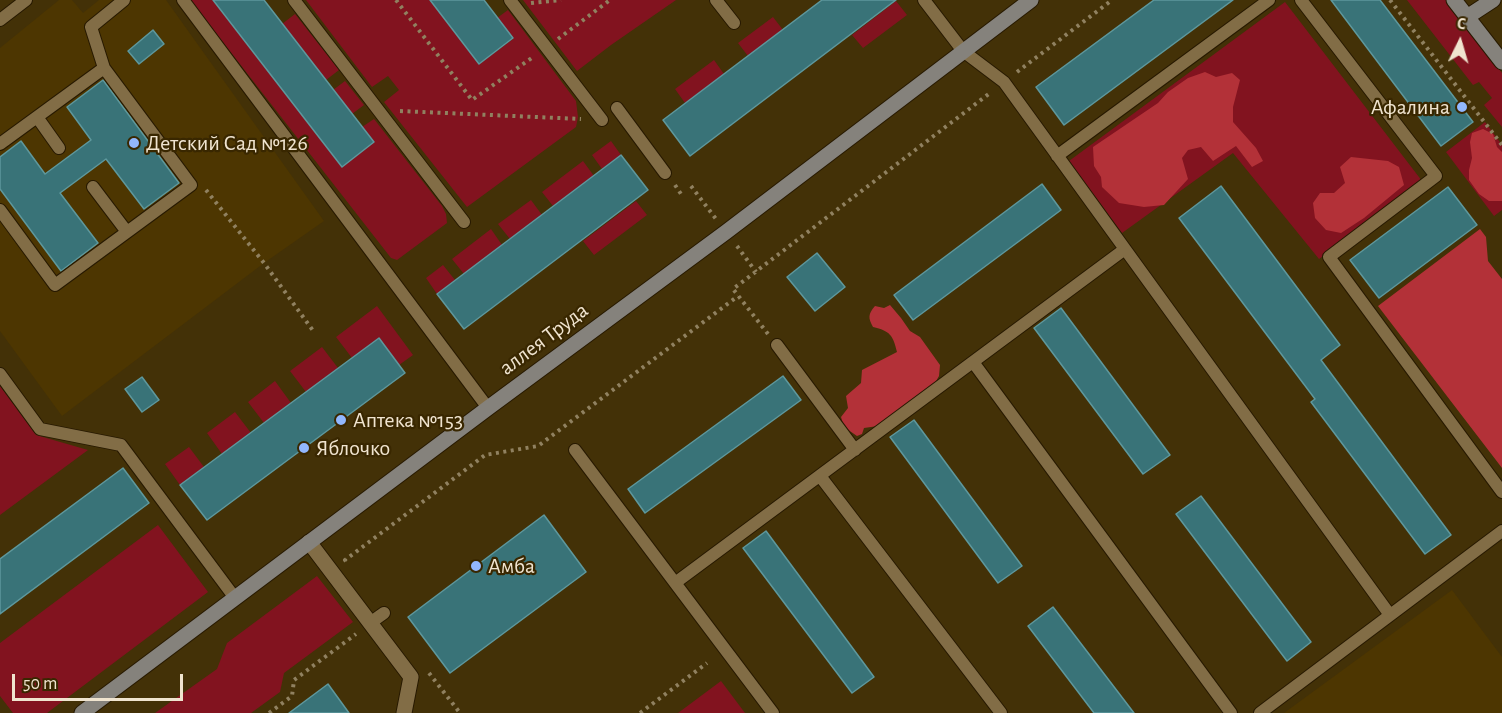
<!DOCTYPE html>
<html>
<head>
<meta charset="utf-8">
<style>
  body { margin:0 }
  #map { position:relative; width:1502px; height:713px; overflow:hidden; background:#433107; font-family:"Alegreya Sans",sans-serif }
  canvas { display:block }
  .north { position:absolute; left:1430px; top:12px; width:60px; height:60px; -webkit-text-stroke:4px #392700; paint-order:stroke; rotate:5deg; font-size:16px; font-weight:700; line-height:24px; text-align:center; color:#f0e4cf }
  .north::after { content:''; display:block; margin:auto; width:21px; height:27px; background:#f0e4cf; clip-path:polygon(50% 0,100% 100%,50% 72%,0 100%) }
  .scale { position:absolute; left:12px; top:674px; width:171px; height:27px; box-sizing:border-box; border:3px solid #f0e4cf; border-top:0; padding-left:8px; font-size:18px; line-height:21px; white-space:nowrap; color:#f0e4cf; -webkit-text-stroke:4px #392700; paint-order:stroke }
</style>
</head>
<body>
<div id="map">
<canvas width="1502" height="713"></canvas>
<div class="north">С</div>
<div class="scale">50 m</div>
</div>
<script>
const ctx = document.querySelector('canvas').getContext('2d');
ctx.lineJoin = 'round';
function paint(path, color) {
  ctx.fillStyle = color;
  ctx.fill(path, 'evenodd');
}
function trace(path, color, width, dash) {
  ctx.strokeStyle = color;
  ctx.lineWidth = width;
  ctx.lineCap = dash ? 'butt' : 'round';
  ctx.setLineDash(dash || []);
  ctx.stroke(path);
}
function drawText(font, color, halo, rows, align = 'center') {
  ctx.font = font + ' "Alegreya Sans",sans-serif';
  ctx.lineWidth = 4.5;
  ctx.setLineDash([]);
  ctx.textBaseline = 'middle';
  ctx.strokeStyle = halo;
  ctx.fillStyle = color;
  for (const [text, x, y, turn = 0] of rows) {
    ctx.save();
    ctx.translate(x, y);
    ctx.rotate((+turn || 0) * Math.PI / 180);
    ctx.textAlign = isNaN(turn) ? turn : align;
    if (halo) ctx.strokeText(text, 0, 0);
    ctx.fillText(text, 0, 0);
    ctx.restore();
  }
}
paint(new Path2D(`
  M59 0H72L83 13 99 0H166L324 221 264 263 62 416 0 331V48ZM153 31 164 44 138 64 128 51Z
  M1452 590 1502 657V713H1284Z`), '#4d3601');
paint(new Path2D(`
  M190 0H213L342 166 373 142 362 127 374 119 442 206 446 214 447 223 397 260 391 258Z
  M306 0H430L479 64 513 39 497 18 508 10 576 101 578 117 576 127 467 207 384 102 399 90 388 76 372 87Z
  M523 0H676L611 45 577 71Z
  M1407 0H1446L1502 73V127L1484 105 1492 98 1479 82 1473 85Z
  M896 1 907 15 863 48 852 35Z
  M1285 2 1422 181 1319 259 1233 153 1122 233 1069 161Z
  M295 14 339 70 326 80 282 24Z
  M773 17 783 30 748 56 738 43Z
  M714 60 724 74 685 103 675 89Z
  M345 81 364 105 352 114 333 90Z
  M1485 122 1502 145V210L1494 216 1446 152Z
  M611 141 621 155 602 169 592 155Z
  M583 161 594 176 553 206 542 192Z
  M531 200 542 215 510 239 498 224Z
  M636 201 647 215 594 255 583 241Z
  M491 229 502 245 464 274 452 259Z
  M443 265 455 280 437 294 426 278Z
  M377 306 413 355 399 365 379 338 352 358 336 337Z
  M322 347 338 368 306 392 290 371Z
  M275 381 291 403 264 423 248 402Z
  M0 386 36 435 88 450 0 515Z
  M235 412 251 433 222 454 207 433Z
  M189 447 204 467 180 485 165 464Z
  M158 525 208 592 47 713H13L0 696V643Z
  M317 576 353 622 284 673 280 692 251 713H155L217 669 227 643Z
  M721 681 745 713H678Z`), '#82131f');
paint(new Path2D(`
  M1205 72 1216 77 1232 73 1240 80 1233 107V122L1256 148 1263 161 1252 167 1236 146 1213 161 1201 147 1188 150 1182 158 1188 179 1164 205 1144 207 1119 203 1102 187 1101 177 1094 166 1093 147 1158 103 1168 92 1188 78Z
  M1483 129 1493 134 1497 147 1502 152V201H1489L1479 194 1469 180V170L1472 158 1470 142 1472 133Z
  M1351 157 1388 161 1399 167 1404 185 1364 218 1341 233 1326 230 1315 218 1313 203 1320 193H1334L1345 183 1340 167Z
  M1480 229 1486 237 1488 261 1502 279V468L1378 306Z
  M890 305 901 318 910 331 920 337 940 365 939 376 935 383 878 426 864 428 862 434 857 436 844 427 841 417 848 408 846 396 861 383 862 370 897 352C893 335 890 331 873 327 868 318 868 314 875 306L884 308Z`), '#b33138');
const building = new Path2D(`
  M213 0H264L374 142 342 167Z
  M430 0H484L513 38 479 64Z
  M822 0H896L690 156 663 120Z
  M1154 0H1233L1064 125 1036 87Z
  M1331 0H1380L1473 122 1441 146Z
  M153 30 164 44 139 64 128 51Z
  M103 80 179 183 144 209 106 159 60 193 98 243 61 271 0 189V157L21 141 45 174 91 140 67 107Z
  M621 155 648 190 464 329 437 294Z
  M1042 184 1061 210 913 320 894 295Z
  M1221 186 1340 345 1321 360 1451 535 1425 554 1311 402 1315 399 1179 218Z
  M1448 187 1477 225 1379 298 1350 260Z
  M817 253 845 287 815 311 787 277Z
  M1061 308 1170 455 1143 474 1034 328Z
  M379 338 405 373 207 520 180 485Z
  M783 376 801 400 645 513 628 489Z
  M142 377 159 400 142 412 125 389Z
  M914 420 1022 566 998 583 890 437Z
  M123 468 149 503 0 614V559Z
  M1201 496 1311 642 1287 661 1176 514Z
  M544 515 586 572 450 673 408 617Z
  M766 531 874 677 852 693 743 548Z
  M1053 607 1134 713H1094L1028 626Z
  M328 684 349 713H289Z`);
paint(building, '#397378');
trace(building, '#5e989d', 1.5);
const lane = new Path2D(`
  M183 0 488 408
  M294 0 464 222
  M510 0 602 120
  M716 0 734 23
  M924 0 963 51 1004 82 1390 615
  M1301 0 1436 176 1329 257 1502 492
  M0 20 26 0
  M617 108 665 173
  M37 117 59 148
  M0 144 104 68
  M1057 156 1269 0
  M93 187 127 232
  M0 210 55 285 191 185 104 68 91 27 124 0
  M777 345 855 450
  M973 362 1231 713
  M0 374 40 429 121 445 235 598
  M575 450 773 713
  M820 476 1001 713
  M675 583 1125 249
  M370 623 384 613
  M1260 713 1502 531`);
const street = new Path2D(`
  M309 542 411 677 404 713`);
const secondary = new Path2D(`
  M1454 0 1502 62
  M1467 17 1493 0
  M82 713 488 408 726 232 1031 0`);
trace(lane, '#271900', 14);
trace(street, '#271900', 17);
trace(secondary, '#271900', 17);
trace(new Path2D(`
  M396 0 472 100 533 57
  M1390 0 1502 145
  M531 3 561 0
  M558 39 610 0
  M1017 72 1112 0
  M400 111 581 119
  M675 185 681 194
  M691 186 716 219
  M206 190 264 263 314 332
  M737 246 756 272
  M768 334 733 289 990 93
  M346 561 345 560 485 455 538 446 738 296
  M429 673 460 713
  M269 713 292 696 294 680 356 634
  M640 713 707 663`), '#908160', 4, [3, 4.5]);
trace(lane, '#826d46', 12);
trace(street, '#826d46', 15);
trace(secondary, '#85827c', 15);
for (const [x, y, r, color] of [
  [1462,107,6,"#92b7fd"],
  [134,143,6,"#92b7fd"],
  [341,420,6,"#92b7fd"],
  [304,448,6,"#92b7fd"],
  [476,566,6,"#92b7fd"]
]) {
  const dot = new Path2D();
  dot.arc(x, y, r, 0, 2 * Math.PI);
  ctx.fillStyle = color;
  ctx.fill(dot);
  trace(dot, '#392700', 2);
}
drawText('22px', '#f0e4cf', '#392700', [
  ["Афалина",1450,107,"right"],
  ["Детский Сад №126",146,143],
  ["Аптека №153",353,420],
  ["Яблочко",316,448],
  ["Амба",488,566]
], 'left');
drawText('22px', '#f0e4cf', '#392700', [
  ["аллея Труда",544,339,-37]
]);
</script>
</body>
</html>
